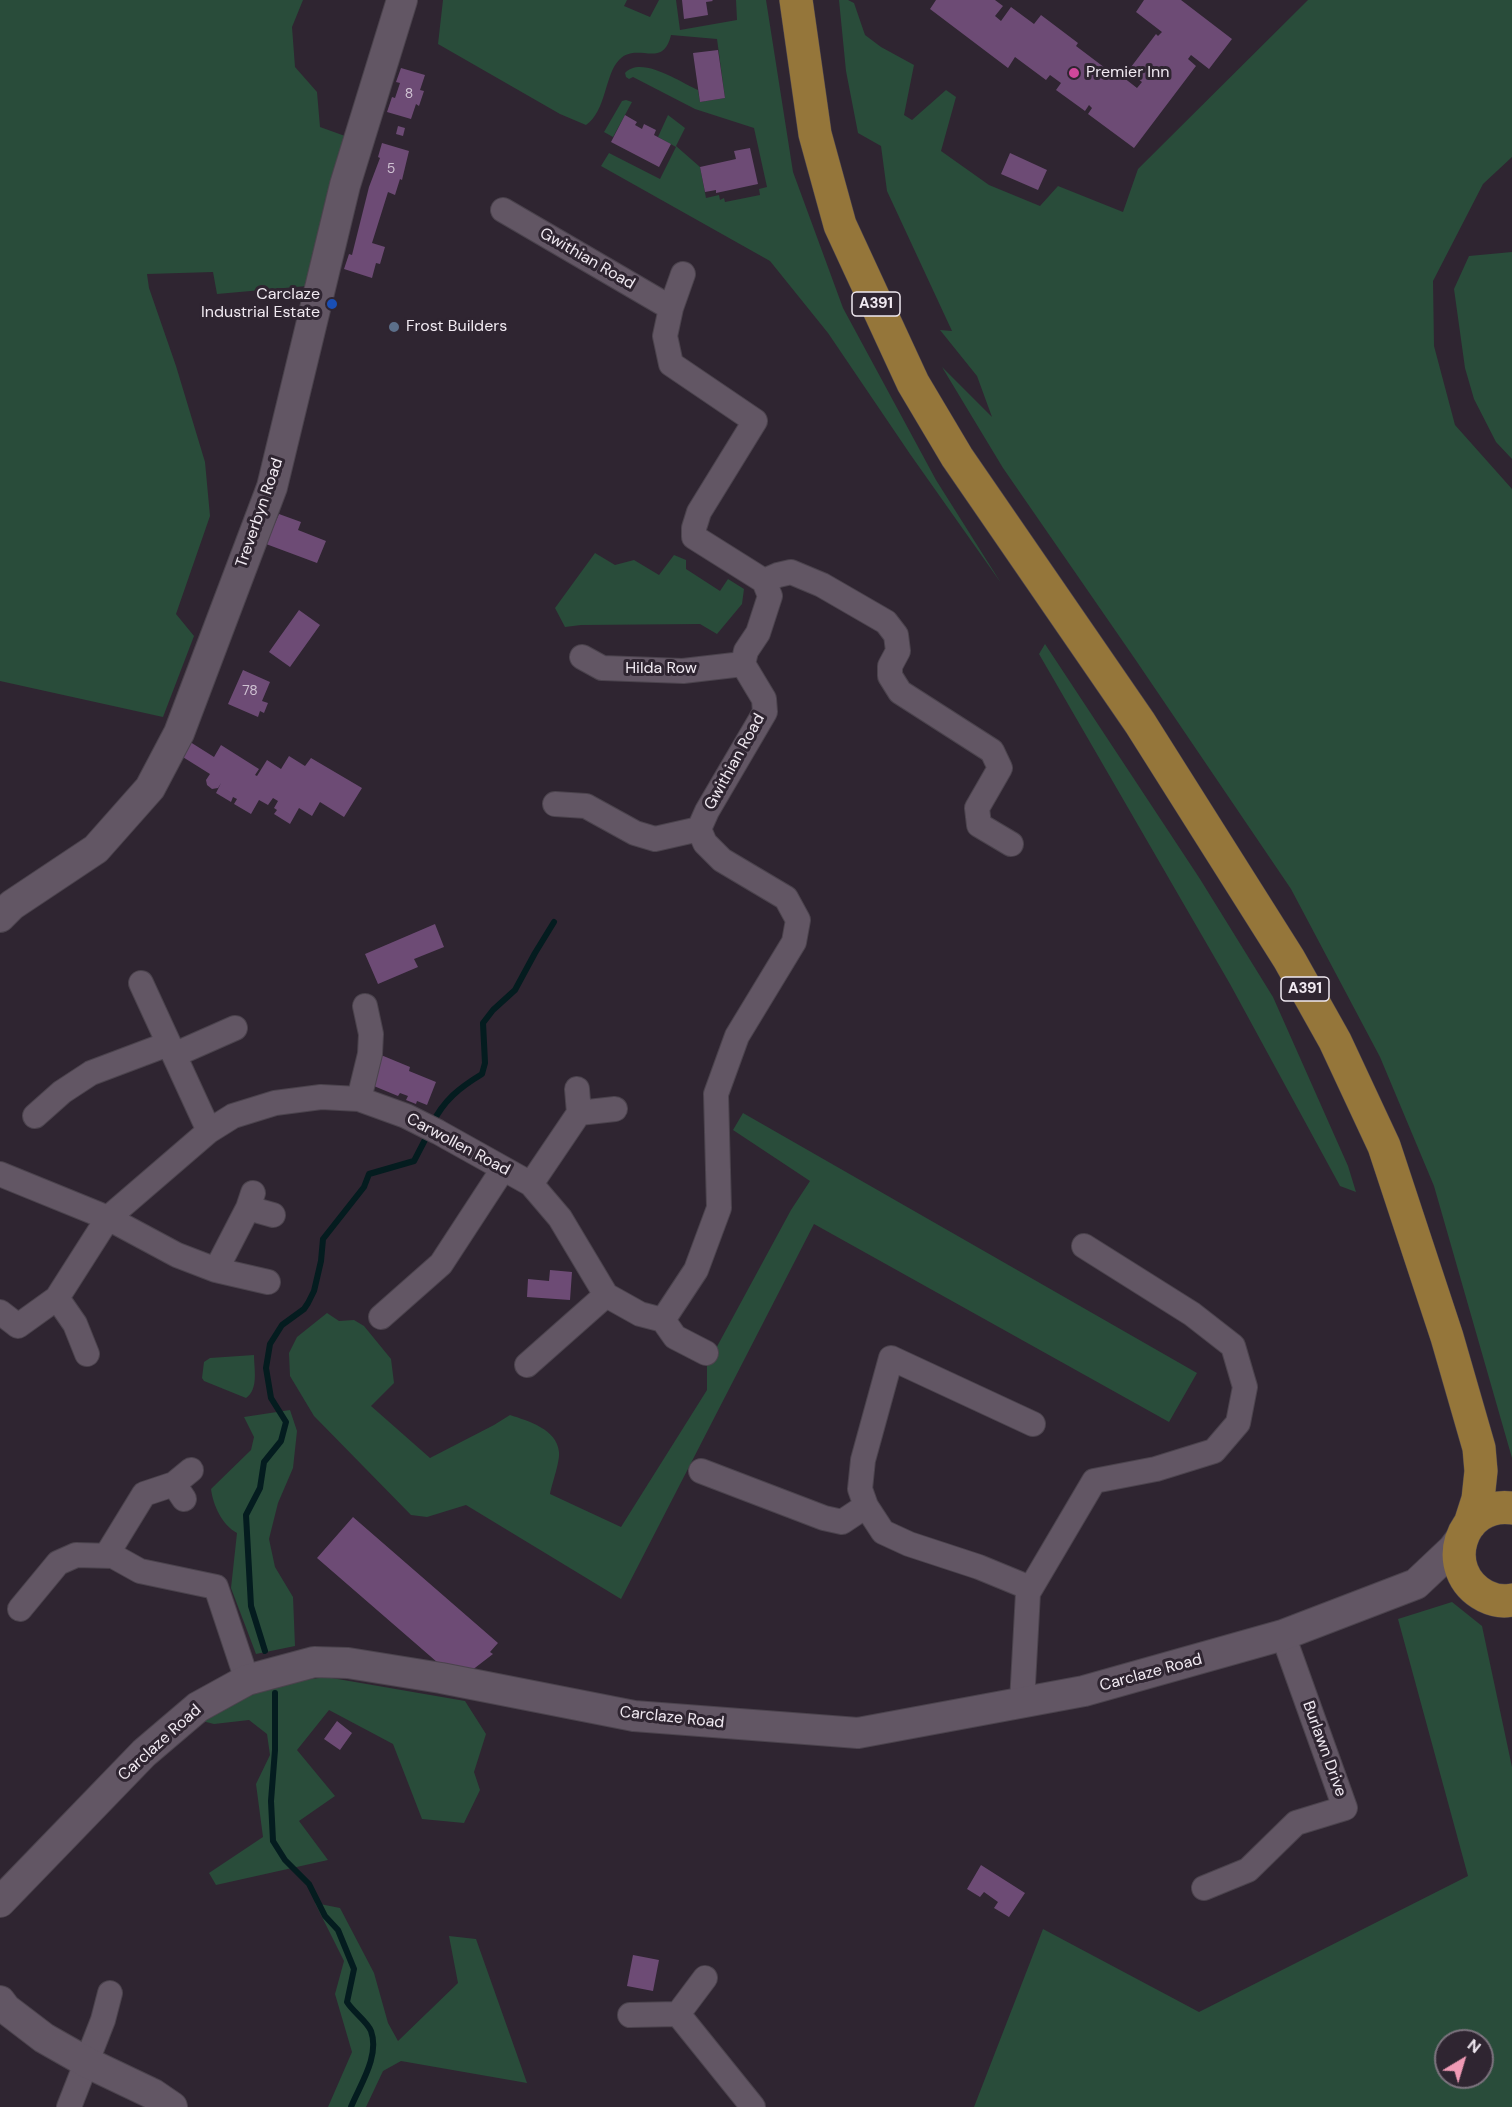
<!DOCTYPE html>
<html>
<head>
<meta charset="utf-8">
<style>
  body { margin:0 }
  #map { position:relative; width:1512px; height:2107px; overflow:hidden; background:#2f2531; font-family:"DM Sans",sans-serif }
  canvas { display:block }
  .north { position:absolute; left:1434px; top:2029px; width:60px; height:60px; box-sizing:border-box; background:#2f2531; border:2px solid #7c737e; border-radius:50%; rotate:38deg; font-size:16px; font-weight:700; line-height:24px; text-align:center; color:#f0e9f1 }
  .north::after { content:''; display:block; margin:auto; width:21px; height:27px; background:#f09ab5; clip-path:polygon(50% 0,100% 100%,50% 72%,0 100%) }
</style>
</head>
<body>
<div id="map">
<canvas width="1512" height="2107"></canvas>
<div class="north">N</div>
</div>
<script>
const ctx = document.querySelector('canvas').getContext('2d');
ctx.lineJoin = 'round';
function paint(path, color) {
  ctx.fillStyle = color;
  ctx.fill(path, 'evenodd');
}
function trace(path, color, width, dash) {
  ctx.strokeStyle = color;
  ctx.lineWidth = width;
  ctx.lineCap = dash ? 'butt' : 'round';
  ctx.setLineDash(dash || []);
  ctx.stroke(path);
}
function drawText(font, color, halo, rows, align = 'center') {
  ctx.font = font + ' "DM Sans",sans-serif';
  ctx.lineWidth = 6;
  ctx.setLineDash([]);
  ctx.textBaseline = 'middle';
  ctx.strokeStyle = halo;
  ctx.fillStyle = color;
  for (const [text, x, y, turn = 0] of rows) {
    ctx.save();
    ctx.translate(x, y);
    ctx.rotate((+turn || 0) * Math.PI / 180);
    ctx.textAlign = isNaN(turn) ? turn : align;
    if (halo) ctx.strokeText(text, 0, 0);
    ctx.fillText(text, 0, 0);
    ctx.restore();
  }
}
paint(new Path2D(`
  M0 0H303L292 27 295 67 317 92 320 127 345 136 307 286 217 294 213 272 147 274 149 288 176 366 205 462 210 516 176 614 194 636 163 717 0 681Z
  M443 0H627L624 6 650 17 659 0H676L680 30 737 20 736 0H766L793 172 843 308 936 480 1001 583 910 454 828 333 770 261 601 166 609 153 660 179 676 147 658 137 668 115 685 128 676 146 700 167 706 198 719 195 720 200 724 198 725 202 760 195 759 189 767 187 754 128 695 109 633 77 629 79 626 77 625 73C641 55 680 82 698 90L700 102 725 98 717 39 671 35C663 70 637 41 619 60 605 74 606 112 586 125L560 114 438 44Z
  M839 0H848L854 3 865 35 881 47 914 65 904 115 912 120 946 90 956 97 941 151 989 185 1040 206 1058 186 1123 212 1138 169 1308 0H1512V157L1483 184 1433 281 1434 346 1455 425 1512 489V1458L1434 1186 1380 1057 1291 889 1135 659 1003 468 942 367 992 417 977 376 940 330 952 331 887 191 881 146 858 133 846 71Z
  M626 100 632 102 613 137 604 132 622 101Z
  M1512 252V459L1496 442 1474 399 1465 368 1454 289 1469 256Z
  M595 553 615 565 634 560 659 575 674 555 686 560V569L720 591 728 579 744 589 742 604 717 634 700 624 581 625 565 627 555 608Z
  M1045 644 1200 879 1273 997 1348 1166 1356 1192 1340 1186 1230 984 1039 654Z
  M743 1113 1197 1373 1169 1422 814 1224 621 1599 466 1505 427 1517 411 1515 314 1416 290 1376 289 1353 297 1337 327 1313 339 1321 354 1320 364 1326 391 1359 394 1383 371 1406 430 1458 494 1425 510 1415C528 1421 557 1429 559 1452 560 1462 552 1483 550 1494L621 1527 707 1390V1365L791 1210 810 1181 733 1130Z
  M254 1355C254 1369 259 1389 246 1398L204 1381 202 1378 204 1362 210 1358Z
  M290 1410 297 1431 293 1468 278 1503 269 1539 275 1567 293 1597 295 1646 256 1654 231 1588 237 1533C222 1525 213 1505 211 1489L251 1450 254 1437 244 1417Z
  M1452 1602 1482 1626 1512 1767V2107H974L1043 1929 1199 2012 1468 1876 1398 1619ZM1446 2041H1482V2077H1446Z
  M326 1677 465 1701 486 1734 474 1772 480 1790 464 1823 422 1819 393 1744 329 1710 297 1750 335 1796 299 1821 328 1860 216 1885 209 1873 263 1837 256 1784 270 1755 267 1734 249 1720 214 1724 198 1720 240 1696 291 1682Z
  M315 1903 340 1908 374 1973 388 2023 398 2041 458 1983 449 1936 476 1939 527 2083 401 2061 383 2071 366 2107H328L352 2052 335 1994 344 1961Z`), '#294c3a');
trace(new Path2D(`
  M432 1124C444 1100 459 1088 482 1074L485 1063 483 1023 493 1010 515 990 535 953 554 922
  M265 1651 251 1606 246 1515 260 1488 264 1462 281 1441 286 1422 271 1398 266 1368 270 1344 282 1325 304 1309 308 1303 314 1291 321 1261 323 1239 364 1187 369 1174 414 1161 428 1134
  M275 1693V1750L271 1801 273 1841 285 1860 309 1884 325 1916 338 1930 354 1969 347 2002C353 2012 367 2021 371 2031 380 2056 360 2085 351 2107`), '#041c1f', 6);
paint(new Path2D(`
  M682 0H712L713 1 706 2 708 15 684 19Z
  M936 0H995L1003 6 995 16 1001 21 1011 7 1034 24 1041 15 1078 43 1076 46 1117 77 1119 74 1137 88 1142 82 1128 71 1156 34 1158 36 1162 32 1136 12 1144 0H1181L1232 39 1209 69 1191 55 1188 59 1196 66 1134 148 1088 114 1092 108 1089 105 1085 111 1056 90 1061 83 1050 75 1046 80 1015 57 1008 68 930 9Z
  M718 50 725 98 700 102 693 53Z
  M401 68 425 75 420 90 424 91 419 106 416 104 411 119 387 112 392 97 395 98 400 83 396 82Z
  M625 115 637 122 635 125 642 129 644 124 656 130 654 135 671 144 659 167 611 142Z
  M398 126 405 128 403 136 396 134Z
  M382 143 409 151 402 180 400 179 395 195 388 192 372 243 385 247 380 264 376 263 372 278 344 269 349 254 352 255 369 187 380 158 378 157Z
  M750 148 758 184 716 193V190L705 192 700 167 736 159 734 151Z
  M1010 153 1047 170 1038 190 1001 174Z
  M279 514 301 522 298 530 326 541 317 563 266 544Z
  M299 610 320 625 290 667 269 652Z
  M243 670 270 682 262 701 268 703 264 713 260 711 258 717 228 704Z
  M187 740 214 757 221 745 259 769 255 775 257 776 267 760 281 769 289 756 305 766 311 758 362 788 344 817 320 802 312 816 299 808 290 824 274 814 277 810 274 808 278 801 273 798 268 805 259 800 251 814 234 804 237 799 233 797 231 802 216 793 221 783 218 788 212 789 207 785 206 780 210 774 178 754Z
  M435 924 444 947 414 959 418 967 378 984 365 954Z
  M381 1055 410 1067 409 1071 436 1082 427 1105 417 1101 416 1104 406 1100 408 1096 400 1093 398 1096 369 1084Z
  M550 1270 572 1272 570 1300 527 1297 528 1279 549 1281Z
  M353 1517 498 1643 490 1652 493 1654 467 1674 445 1669 317 1558Z
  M337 1721 352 1733 340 1750 324 1739Z
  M981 1865 1025 1893 1009 1917 994 1908 998 1902 984 1892 980 1897 967 1889Z
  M633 1955 659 1960 653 1991 627 1986Z`), '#6d4b75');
const minor = new Path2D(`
  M503 210 671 308
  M764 581 778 575 791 572 822 585 886 622 896 635 898 651 890 666V676L900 692 992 751 1000 768 977 808 979 825 1011 844
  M582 657 602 668 683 671 743 664
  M555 804 586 806 635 833 655 839 699 829
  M141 983 209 1131
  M174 1055 235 1028
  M577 1089 579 1113 615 1109
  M359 1099 370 1054 371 1034 365 1006
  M35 1116 62 1092 91 1073 168 1044
  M0 1174 108 1218 177 1255 216 1270 268 1282
  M531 1184 579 1113
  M248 1208 273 1215
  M216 1270 248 1208 253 1193
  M57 1298 75 1324 87 1354
  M0 1312 18 1326 57 1298 108 1218 209 1131 233 1116 275 1103 321 1097 359 1099 406 1116 438 1132 531 1184 560 1218 606 1295 640 1314 663 1320 675 1337 706 1353
  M381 1317 441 1264 503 1169
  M663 1320 696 1270 719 1208 716 1094 737 1036 794 942 798 920 786 898 722 860 705 843 699 829 707 811 765 712 764 699 743 664 746 651 758 633 770 596 764 581 694 537V528L699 512 755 421 671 364 665 336 671 308 683 274
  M527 1365 606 1295
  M701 1471 824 1518 842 1522 866 1506
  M184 1499 174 1484 191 1470
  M106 1556 144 1494 174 1484
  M1030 1588 979 1567 909 1544 883 1532 866 1506 860 1489 863 1460 891 1358 1033 1424
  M20 1609 58 1563 76 1555 113 1556 140 1571 216 1587 247 1680
  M1022 1702 1028 1593 1094 1481 1156 1469 1214 1451 1238 1423 1245 1387 1233 1346 1192 1314 1084 1246
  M1204 1888 1248 1870 1296 1823 1345 1808 1283 1635
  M678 2014 705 1978
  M630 2015 678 2014 753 2107
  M69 2107 103 2020 110 1993`);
const tertiary = new Path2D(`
  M0 917 12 905 96 849 150 788 179 733 272 487 345 185 402 0
  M0 1902 144 1753 198 1707 247 1680 314 1662 348 1663 441 1678 634 1716 858 1733 1084 1691 1283 1635 1416 1584 1453 1549 1462 1537
  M0 2001 6 2009 44 2038 88 2063 153 2094 172 2107`);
const trunk = new Path2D(`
  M796 0 815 134 840 225 913 383 957 457 1140 723 1289 959 1335 1041 1384 1146 1447 1337 1479 1448 1481 1471 1478 1499 1470 1524
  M1512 1508C1460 1501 1438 1571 1485 1596 1493 1600 1503 1602 1512 1600`);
trace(minor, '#4b434d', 26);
trace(tertiary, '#4b434d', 32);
trace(trunk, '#4b434d', 34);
trace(minor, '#625664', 24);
trace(tertiary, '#625664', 30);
trace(trunk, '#95763a', 33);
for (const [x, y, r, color] of [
  [1074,73,6,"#d1479c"],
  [332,304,6,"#1a4fb4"],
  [394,327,6,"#5c6f8a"]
]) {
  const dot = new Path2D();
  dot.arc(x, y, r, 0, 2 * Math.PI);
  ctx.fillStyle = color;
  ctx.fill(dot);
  trace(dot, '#2f2531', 2);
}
drawText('14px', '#cfc2d2', null, [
  ["8",409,94],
  ["5",391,169],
  ["78",250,691]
]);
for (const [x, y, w] of [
  [876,304,48],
  [1305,989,48]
]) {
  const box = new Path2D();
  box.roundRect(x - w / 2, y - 12, w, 24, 4.5);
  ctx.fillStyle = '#2f2531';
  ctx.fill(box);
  trace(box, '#f0e9f1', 1.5);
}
drawText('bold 15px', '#f0e9f1', null, [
  ["A391",876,304],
  ["A391",1305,989]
]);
drawText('16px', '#f0e9f1', '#2f2531', [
  ["Premier Inn",1086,73],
  ["Carclaze",320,295,"right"],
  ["Industrial Estate",320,313,"right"],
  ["Frost Builders",406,327]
], 'left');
drawText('16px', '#f0e9f1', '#2f2531', [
  ["Gwithian Road",587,259,30],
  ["Treverbyn Road",260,513,-71],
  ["Hilda Row",661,669],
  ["Gwithian Road",735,762,-61],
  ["Carwollen Road",458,1145,28],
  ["Carclaze Road",1151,1673,-15],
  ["Carclaze Road",672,1718,6],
  ["Carclaze Road",160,1743,-42],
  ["Burlawn Drive",1324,1749,70]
]);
</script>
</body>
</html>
